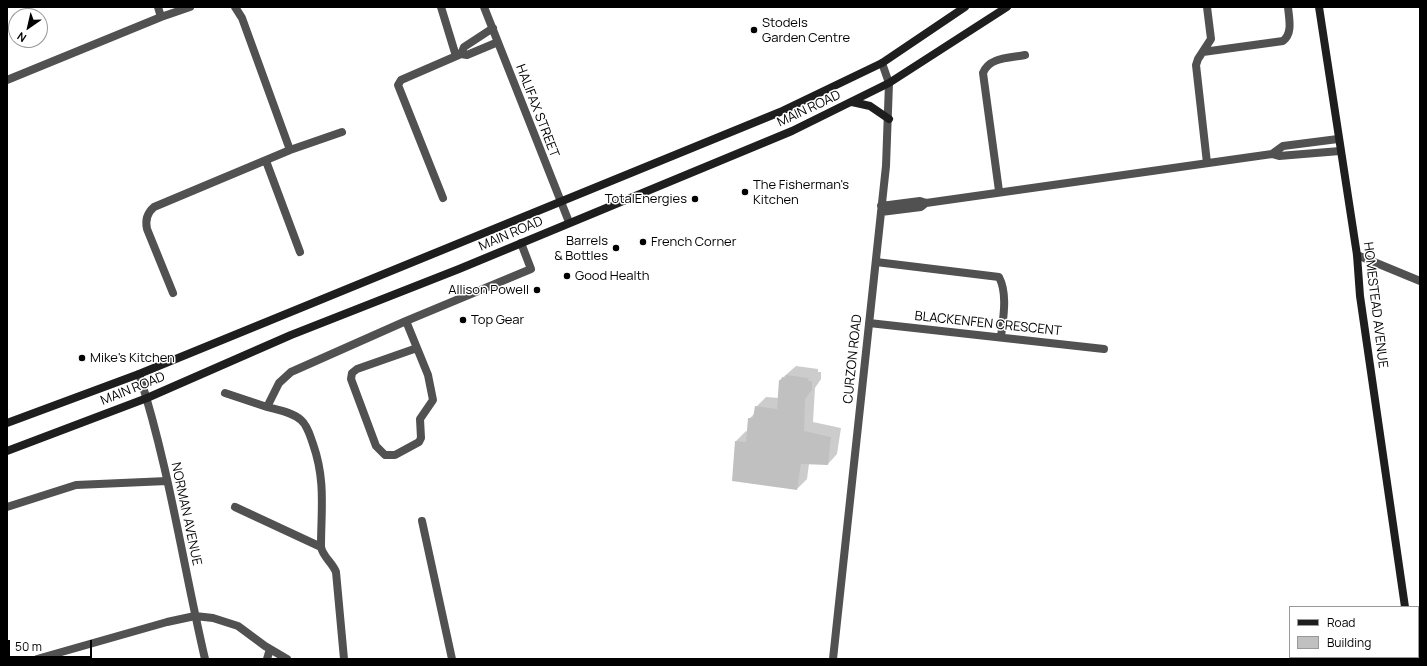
<!DOCTYPE html>
<html>
<head>
<meta charset="utf-8">
<style>
  body { margin:0 }
  #map { position:relative; width:1427px; height:666px; overflow:hidden; background:#fff; font-family:Manrope,sans-serif }
  canvas { display:block }
  .frame { position:absolute; inset:0; border:8px solid #000; pointer-events:none }
  .legend { position:absolute; left:1289px; top:606px; width:130px; height:52px; box-sizing:border-box; background:#fff; border:1px solid #999; margin:0; padding:5px 7px; list-style:none; font-size:12px; color:#000 }
  .legend li { display:flex; align-items:center; gap:8px; height:20px }
  .legend b { width:20px; border:1px solid #999 }
  .north { position:absolute; left:8px; top:8px; width:40px; height:40px; box-sizing:border-box; background:#fff; border:1px solid #999; border-radius:50%; rotate:214deg; font-size:11px; font-weight:700; line-height:16px; text-align:center; color:#000 }
  .north::after { content:''; display:block; margin:auto; width:14px; height:18px; background:#000; clip-path:polygon(50% 0,100% 100%,50% 72%,0 100%) }
  .scale { position:absolute; left:8px; top:640px; width:84px; height:18px; box-sizing:border-box; border:2px solid #000; border-top:0; padding-left:5px; font-size:12px; line-height:14px; white-space:nowrap; color:#000; -webkit-text-stroke:3px #fff; paint-order:stroke }
</style>
</head>
<body>
<div id="map">
<canvas width="1427" height="666"></canvas>
<div class="frame"></div>
<ul class="legend">
<li><b style="height:5px;background:#1e1e1e"></b>Road</li>
<li><b style="height:11px;background:#c0c0c0"></b>Building</li>
</ul>
<div class="north">N</div>
<div class="scale">50 m</div>
</div>
<script>
const ctx = document.querySelector('canvas').getContext('2d');
ctx.lineJoin = 'round';
function paint(path, color) {
  ctx.fillStyle = color;
  ctx.fill(path, 'evenodd');
}
function trace(path, color, width, dash) {
  ctx.strokeStyle = color;
  ctx.lineWidth = width;
  ctx.lineCap = dash ? 'butt' : 'round';
  ctx.setLineDash(dash || []);
  ctx.stroke(path);
}
function drawText(font, color, halo, rows, align = 'center') {
  ctx.font = font + ' Manrope,sans-serif';
  ctx.lineWidth = 3;
  ctx.setLineDash([]);
  ctx.textBaseline = 'middle';
  ctx.strokeStyle = halo;
  ctx.fillStyle = color;
  for (const [text, x, y, turn = 0] of rows) {
    ctx.save();
    ctx.translate(x, y);
    ctx.rotate((+turn || 0) * Math.PI / 180);
    ctx.textAlign = isNaN(turn) ? turn : align;
    if (halo) ctx.strokeText(text, 0, 0);
    ctx.fillText(text, 0, 0);
    ctx.restore();
  }
}
paint(new Path2D(`
  M796 366 818 369V372H821V379L815 388 813 422 841 428 837 454 828 464H809L807 479 797 489 736 441 746 431 748 432 749 419 755 413 756 407 766 397 779 398 780 380Z`), '#0003');
paint(new Path2D(`
  M786 375 809 378 808 381H812V390L805 399 804 431 831 437 828 465 801 464 797 490 732 481 735 441 746 442 748 418H753L755 406 777 409 779 380H781L782 377 785 378Z`), '#c0c0c0');
trace(new Path2D(`
  M158 7 161 17
  M235 7 242 18 290 150 342 132
  M441 7 456 56
  M484 7 569 222
  M1207 7 1211 39 1198 59 1196 65 1207 163
  M1203 52 1283 41C1293 33 1289 19 1288 7
  M461 54 464 47 493 28
  M7 80 161 17 190 7
  M1272 154 1283 146 1338 139
  M266 161 300 252
  M999 191 983 73C989 57 1010 58 1025 55
  M443 198 398 85 401 80 461 54 467 55 498 42
  M881 206 920 201 926 203 1272 154 1279 156 1340 151
  M881 212 921 207 926 203
  M1357 255 1420 281
  M876 262 999 277C1008 294 1003 319 1001 337
  M173 293 147 229C145 220 147 213 154 207L290 150
  M869 323 1104 349
  M417 348 357 369 352 373 351 379 376 446 385 455H395L419 442 421 438 420 419 433 400 428 375 406 321 531 269 521 243
  M139 374C169 467 183 565 205 659
  M225 393 267 407 279 383 291 372 406 321
  M267 407C278 410 292 412 301 420 308 426 310 436 313 444 326 481 321 510 321 547 323 557 332 562 336 572L344 659
  M7 507 76 485 167 481
  M235 507 321 547
  M422 521 452 659
  M37 659 167 622 195 616 213 618 238 626 265 646 287 659
  M267 659 270 649
  M833 659 886 166 889 83 882 63`), '#515151', 8);
trace(new Path2D(`
  M1319 7 1357 255 1360 296 1405 607
  M852 102 870 106 889 119
  M7 423 139 374 780 112 882 63 965 7
  M7 451 147 398 291 335 459 269 792 131 889 83 1007 7
  M1412 657 1413 659`), '#1e1e1e', 8);
for (const [x, y, r, color] of [
  [754,30,4,"#000"],
  [745,192,4,"#000"],
  [695,199,4,"#000"],
  [643,242,4,"#000"],
  [616,248,4,"#000"],
  [567,276,4,"#000"],
  [537,290,4,"#000"],
  [463,320,4,"#000"],
  [82,358,4,"#000"]
]) {
  const dot = new Path2D();
  dot.arc(x, y, r, 0, 2 * Math.PI);
  ctx.fillStyle = color;
  ctx.fill(dot);
  trace(dot, '#fff', 1.5);
}
drawText('13px', '#000', '#fff', [
  ["Stodels",762,23],
  ["Garden Centre",762,38],
  ["The Fisherman's",753,185],
  ["Kitchen",753,200],
  ["TotalEnergies",687,199,"right"],
  ["Barrels",608,241,"right"],
  ["& Bottles",608,256,"right"],
  ["French Corner",651,242],
  ["Good Health",575,276],
  ["Allison Powell",529,290,"right"],
  ["Top Gear",471,320],
  ["Mike's Kitchen",90,358]
], 'left');
drawText('13px', '#000', '#fff', [
  ["MAIN ROAD",809,109,-25],
  ["HALIFAX STREET",537,111,69],
  ["MAIN ROAD",511,234,-23],
  ["HOMESTEAD AVENUE",1375,305,83],
  ["BLACKENFEN CRESCENT",988,324,6],
  ["CURZON ROAD",853,359,-84],
  ["MAIN ROAD",133,389,-22],
  ["NORMAN AVENUE",186,514,78]
]);
</script>
</body>
</html>
